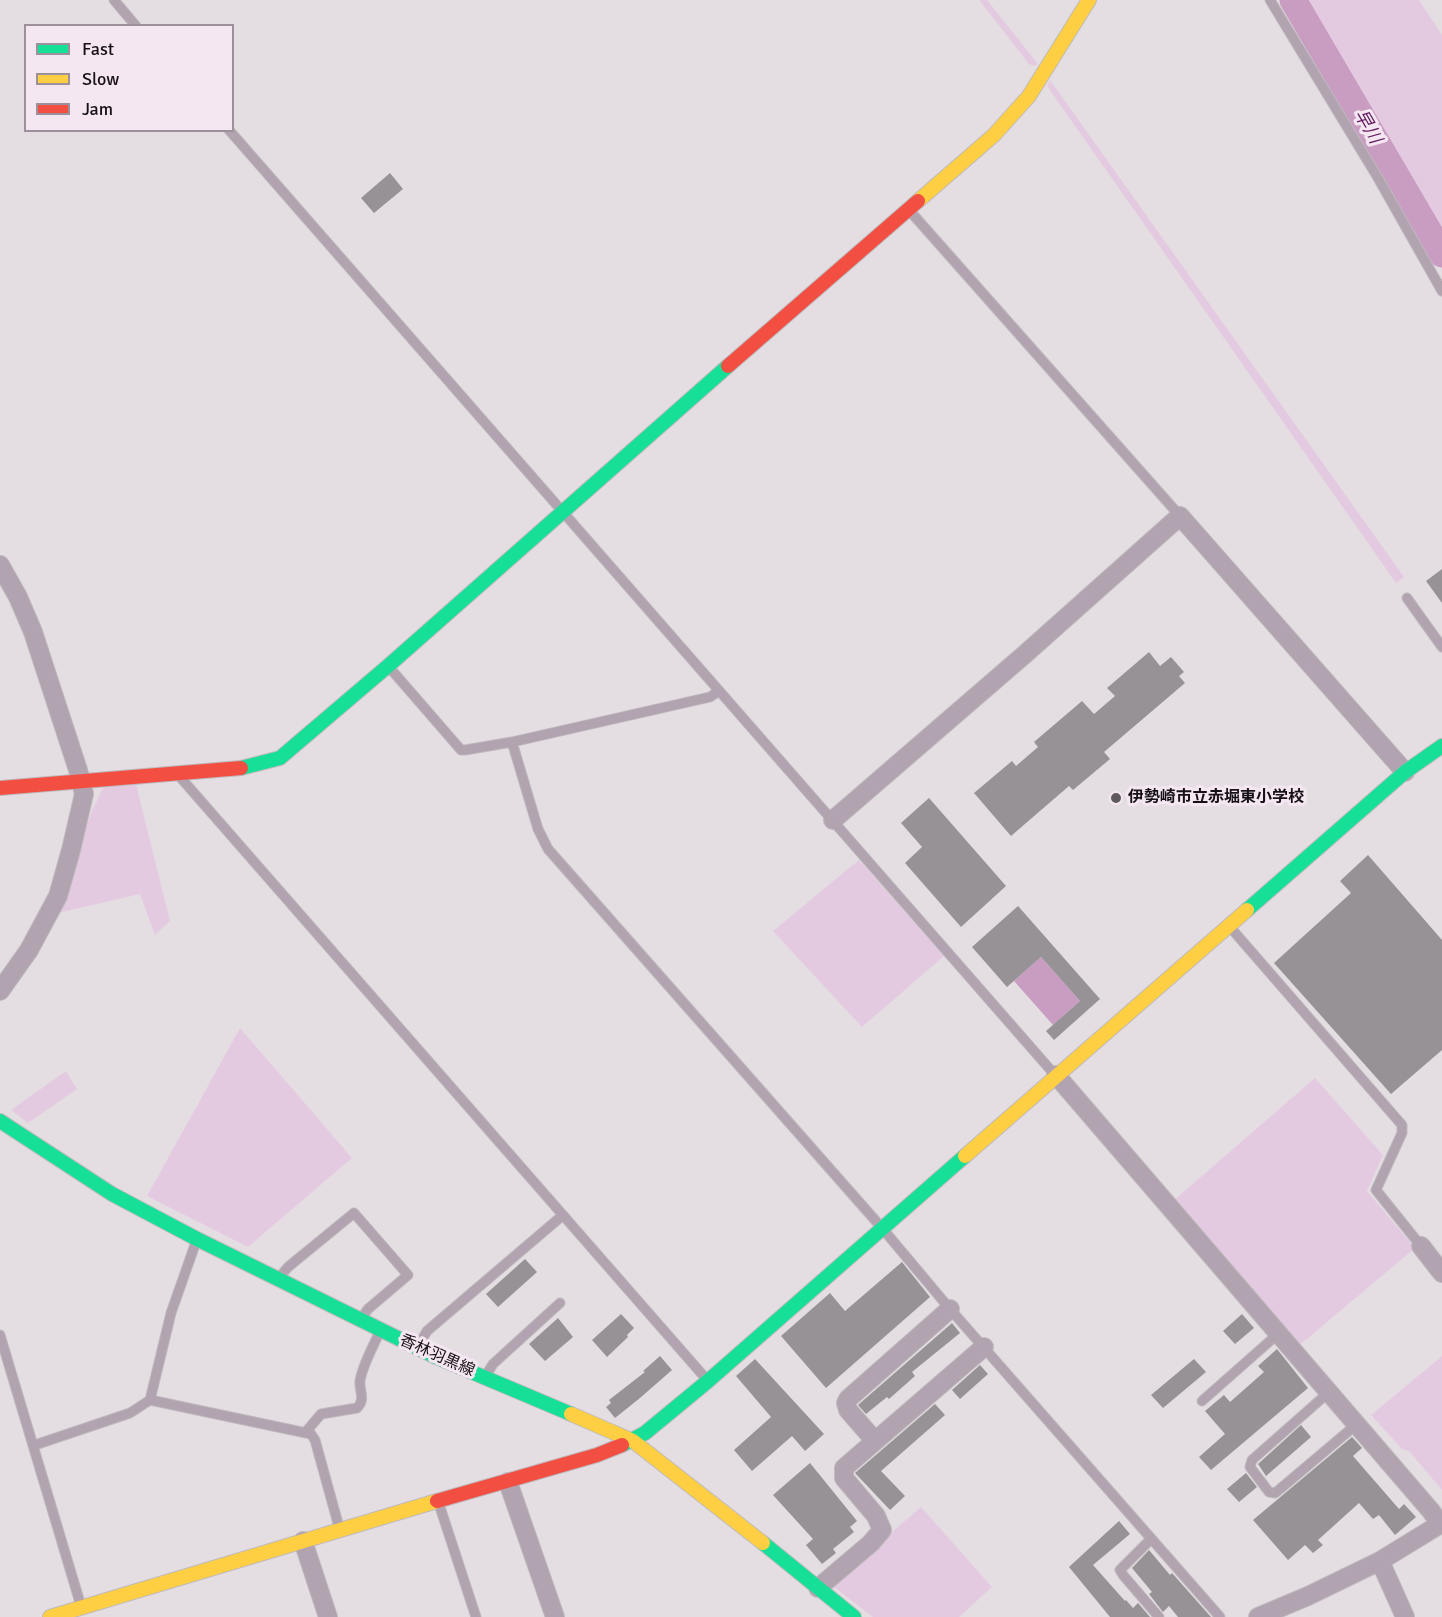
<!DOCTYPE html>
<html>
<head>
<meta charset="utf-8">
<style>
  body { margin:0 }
  #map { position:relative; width:1442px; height:1617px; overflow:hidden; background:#e4dee3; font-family:Signika,sans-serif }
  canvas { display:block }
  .legend { position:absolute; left:24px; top:24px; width:210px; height:108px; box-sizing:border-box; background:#f5e7f2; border:2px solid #9c919a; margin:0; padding:8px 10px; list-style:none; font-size:18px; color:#161115 }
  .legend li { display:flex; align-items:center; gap:12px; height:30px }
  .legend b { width:30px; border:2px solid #9c919a }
</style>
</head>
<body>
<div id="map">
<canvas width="1442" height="1617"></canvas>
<ul class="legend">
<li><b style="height:8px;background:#16e098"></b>Fast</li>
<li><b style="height:8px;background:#ffcf43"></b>Slow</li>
<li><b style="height:8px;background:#f24e42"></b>Jam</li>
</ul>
</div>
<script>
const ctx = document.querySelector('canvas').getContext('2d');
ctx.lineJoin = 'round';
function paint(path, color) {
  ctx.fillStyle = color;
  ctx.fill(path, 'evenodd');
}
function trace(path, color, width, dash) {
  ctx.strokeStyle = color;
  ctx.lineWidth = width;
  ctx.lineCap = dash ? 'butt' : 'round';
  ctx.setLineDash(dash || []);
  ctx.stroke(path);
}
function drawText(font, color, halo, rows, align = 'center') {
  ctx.font = font + ' Signika,"Noto Sans JP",sans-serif';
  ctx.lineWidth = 6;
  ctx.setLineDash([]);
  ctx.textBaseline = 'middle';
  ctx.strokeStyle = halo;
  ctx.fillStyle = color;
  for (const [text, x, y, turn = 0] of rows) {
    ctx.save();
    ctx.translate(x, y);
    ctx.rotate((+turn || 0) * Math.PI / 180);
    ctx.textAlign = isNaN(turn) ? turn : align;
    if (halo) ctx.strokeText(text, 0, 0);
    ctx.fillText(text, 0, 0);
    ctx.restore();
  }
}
paint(new Path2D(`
  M979 0H987L1038 64 1034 66 1029 64Z
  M1307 0H1419L1442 35V227Z
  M1050 80 1404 577 1396 583 1047 86Z
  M136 784 170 921 155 935 140 894 58 913 91 813 104 786Z
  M859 860 944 956 862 1027 773 931Z
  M240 1028 352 1158 248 1247 147 1196Z
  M66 1071 77 1089 28 1123 11 1110Z
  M1315 1078 1383 1155 1367 1191 1415 1248 1301 1344 1295 1340 1173 1201Z
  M1442 1356V1490L1409 1451 1402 1449 1371 1415Z
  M921 1507 992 1587 959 1617H873L834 1587 835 1581Z`), '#e4cae0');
paint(new Path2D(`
  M1041 957 1080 1001 1053 1025 1014 981Z`), '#c99cc2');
trace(new Path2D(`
  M1293 0 1442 254`), '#c99cc2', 27);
paint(new Path2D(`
  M390 173 403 189 374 213 361 198Z
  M1442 569V603L1426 581Z
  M1149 652 1160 666 1171 657 1184 672 1179 676 1185 683 1104 752 1110 759 1073 790 1069 786 1011 836 974 793 1012 761 1016 766 1038 747 1034 742 1082 701 1094 714 1115 696 1107 688Z
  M929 798 1006 886 961 927 905 863 922 847 901 823Z
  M1368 855 1442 940V1050L1391 1094 1274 963 1351 893 1340 881Z
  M1018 906 1100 999 1054 1040 1046 1031 1080 1001 1041 957 1007 987 972 947Z
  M525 1259 537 1272 498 1307 486 1294Z
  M902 1262 930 1297 826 1388 781 1336 830 1293 845 1311Z
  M621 1314 634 1328 627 1335 628 1337 607 1357 592 1340Z
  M1242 1314 1254 1328 1235 1344 1223 1331Z
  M558 1318 573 1337 545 1361 529 1344Z
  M952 1323 960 1333 912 1372 915 1376 906 1384 889 1399 887 1397 866 1414 858 1405Z
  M1277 1349 1308 1388 1211 1470 1199 1457 1225 1434 1205 1411 1224 1395 1230 1402 1264 1372 1258 1366Z
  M660 1356 672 1370 640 1398 615 1418 606 1407 611 1403 609 1400 645 1372 643 1371Z
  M755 1359 824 1434 805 1451 792 1436 752 1471 734 1450 771 1417 736 1376Z
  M1194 1359 1206 1372 1163 1408 1151 1395Z
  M980 1365 988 1374 960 1399 952 1390Z
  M935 1404 945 1415 881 1471 905 1496 890 1510 855 1473Z
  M1301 1425 1311 1437 1266 1476 1258 1464Z
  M1352 1437 1362 1448 1353 1456 1399 1509 1404 1504 1416 1517 1395 1535 1379 1515 1373 1519 1359 1503 1318 1540 1323 1545 1313 1553 1305 1545 1288 1560 1253 1520Z
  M810 1463 857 1521 850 1527 854 1532 833 1549 836 1553 822 1564 806 1545 813 1539 773 1495Z
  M1246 1473 1257 1487 1239 1502 1227 1489Z
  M1119 1521 1130 1534 1093 1565 1125 1601 1126 1600 1133 1608 1138 1603 1150 1617H1110L1069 1567Z
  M1149 1550 1170 1575 1172 1573 1211 1617H1178L1169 1606 1163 1612 1149 1594 1152 1592 1132 1568Z`), '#969295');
const lane = new Path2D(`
  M114 0 136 26
  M1270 0 1378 178 1442 291
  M229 130 1055 1075
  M909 210 1180 516
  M1407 598 1442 647
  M389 667 461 750H465L512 742 710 697 719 691
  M512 742 538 829 548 849 882 1228 950 1309 1220 1617
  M180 777 708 1381
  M1230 927 1402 1125V1133L1376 1190 1421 1246
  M279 1278 288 1267 354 1213 408 1275 368 1309 361 1319
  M0 1335 81 1606
  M417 1348 427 1331 563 1215
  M485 1377 493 1364 560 1303
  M1329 1392 1252 1460 1250 1467 1269 1492 1275 1493 1280 1489 1357 1424
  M150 1400 311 1434 315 1440 339 1527
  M1202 1401 1279 1333
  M305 1433 321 1414 357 1408C366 1399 359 1391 360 1381 362 1366 374 1345 380 1331
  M35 1445 130 1413 150 1400 171 1313 197 1239
  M438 1501 476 1617
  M1151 1539 1120 1570 1123 1575 1159 1617`);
const street = new Path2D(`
  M0 565 18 597 33 632 78 770 84 794 71 850 58 896 29 950 0 991
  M833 820 1024 655 1180 516 1405 772
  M1056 1075 1431 1511 1440 1524
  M1421 1246 1442 1273
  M875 1441 848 1410 846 1403 848 1399 950 1309
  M508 1482 555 1617
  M303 1541 328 1617
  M1380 1561 1405 1617
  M818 1588 871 1543 882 1530 876 1516 844 1478V1468L984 1347
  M1258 1617 1308 1596 1380 1561 1442 1523`);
const fast = new Path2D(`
  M241 768 280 758 388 666 728 366
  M1247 910 1405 772 1442 746
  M0 1121 112 1194 197 1239 436 1357 571 1414
  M622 1445 645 1433 708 1381 965 1156
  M763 1543 854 1617`);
const slow = new Path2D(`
  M918 201 994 135 1029 96 1089 0
  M965 1156 1247 910
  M571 1414 633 1441 763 1543
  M50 1617 437 1501`);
const jam = new Path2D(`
  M728 366 918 201
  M0 788 241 768
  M437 1501 597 1455 622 1445`);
trace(lane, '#bebabd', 11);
trace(street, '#bebabd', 20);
trace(fast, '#bebabd', 16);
trace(slow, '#bebabd', 16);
trace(jam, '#bebabd', 16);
trace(lane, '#b1a3af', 9);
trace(street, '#b1a3af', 18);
trace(fast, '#16e098', 14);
trace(slow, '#ffcf43', 14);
trace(jam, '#f24e42', 14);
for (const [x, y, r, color] of [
  [1116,798,6,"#5e595d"]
]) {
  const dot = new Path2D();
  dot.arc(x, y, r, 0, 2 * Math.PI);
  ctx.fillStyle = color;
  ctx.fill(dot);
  trace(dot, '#f5e7f2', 2);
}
drawText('bold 16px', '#161115', '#f5e7f2', [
  ["伊勢崎市立赤堀東小学校",1128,798]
], 'left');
drawText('16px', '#161115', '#f5e7f2', [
  ["香林羽黒線",437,1356,24]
]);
drawText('italic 18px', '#60175a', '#f5e7f2', [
  ["早川",1367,127,60]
]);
</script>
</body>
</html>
